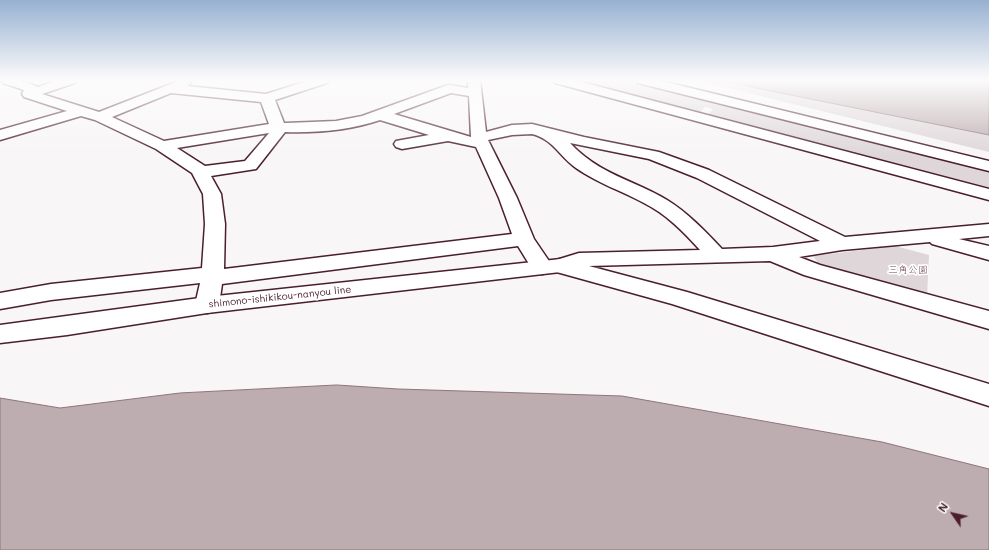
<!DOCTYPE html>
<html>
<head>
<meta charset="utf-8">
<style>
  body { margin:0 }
  #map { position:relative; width:989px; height:550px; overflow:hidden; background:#f8f6f7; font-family:Mali,sans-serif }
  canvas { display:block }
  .north { position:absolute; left:933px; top:494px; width:40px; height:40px; -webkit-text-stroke:3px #fff; paint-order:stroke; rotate:304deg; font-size:11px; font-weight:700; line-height:16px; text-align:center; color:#4a1f2b }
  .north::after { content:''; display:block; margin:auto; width:14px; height:18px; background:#4a1f2b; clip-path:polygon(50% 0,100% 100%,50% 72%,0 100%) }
</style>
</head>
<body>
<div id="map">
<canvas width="989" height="550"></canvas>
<div class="north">N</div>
</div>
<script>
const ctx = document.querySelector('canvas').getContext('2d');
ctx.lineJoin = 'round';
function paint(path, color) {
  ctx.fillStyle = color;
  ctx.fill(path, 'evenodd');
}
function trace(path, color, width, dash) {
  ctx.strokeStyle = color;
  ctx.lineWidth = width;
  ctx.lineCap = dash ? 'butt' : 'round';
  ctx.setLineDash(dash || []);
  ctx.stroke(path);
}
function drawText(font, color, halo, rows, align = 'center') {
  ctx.font = font + ' Mali,"Klee One",sans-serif';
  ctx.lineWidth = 3.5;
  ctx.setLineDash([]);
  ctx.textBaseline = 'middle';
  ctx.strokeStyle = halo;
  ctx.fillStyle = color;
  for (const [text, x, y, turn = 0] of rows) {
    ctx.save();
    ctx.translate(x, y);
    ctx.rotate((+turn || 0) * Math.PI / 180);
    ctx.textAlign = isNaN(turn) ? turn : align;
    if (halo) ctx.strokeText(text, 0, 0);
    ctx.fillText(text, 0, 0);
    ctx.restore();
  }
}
paint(new Path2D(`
  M573 80H633L714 100 711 103 718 105 721 101 989 170V190L708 115 713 109 705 107 700 113Z
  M695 80H723L989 135V152Z
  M895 246 929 255 927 297 821 267 813 256Z`), '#ded6d9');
const water = new Path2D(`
  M723 80H989V135L756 88Z
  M337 385 398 389 622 396 882 442 989 469V550H0V398L60 408 180 393Z`);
paint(water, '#bdadb0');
trace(water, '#8f747b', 1);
const minor = new Path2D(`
  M2 80H20L38 87 58 80H76L75 83 42 94 99 112 181 80H189L191 83 187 86 266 94 310 80H328L327 83 275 100 284 123H286L336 121 362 116 445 86 450 85 468 88V80H480L486 132 512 125 532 124 584 137 659 152 709 170 845 237 989 224V236L959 239 989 246V260L932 244 930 242 842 250 799 257 820 265 989 311V329L804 275 770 261 589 266 687 292 989 384V406L672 304 553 271 552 269 550 272 542 274 534 272 518 246 222 284 219 305 215 311 207 313 199 311 195 305 200 283 51 300 0 309V293L51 284 202 268 205 224 203 194 192 173 156 149 95 120 81 116 0 140V130L67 111 24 97 22 94 24 90 3 83ZM171 93 261 102 269 124 164 141 112 117ZM451 93 469 96 471 137 394 114ZM380 120 429 135 396 141 394 144 396 147 402 149 448 141 476 147 499 198 512 234 224 269 225 224 221 194 211 176 256 169 285 132C316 133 351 130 380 120ZM269 133 245 161 205 166 177 148ZM532 134C553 139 560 157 576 168 597 183 622 191 644 203 666 214 683 231 700 250L579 253 553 261 551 264 534 239 517 198 488 140 512 135ZM570 143 649 159 697 178 820 241 773 247 722 249C705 231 688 213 667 200 632 179 600 175 570 143Z
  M554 80H574L989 189V200L555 83Z
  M637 80H658L989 161V171L638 83Z`);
const major = new Path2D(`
  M561 259 569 261 572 266 569 271 207 313 67 335 0 343V325L207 297Z`);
trace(minor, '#4a1f2b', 3);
trace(major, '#4a1f2b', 3);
paint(minor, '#fff');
paint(major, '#fff');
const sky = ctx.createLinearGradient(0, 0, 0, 157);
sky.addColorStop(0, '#97b1d2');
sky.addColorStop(0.51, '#fcfbfb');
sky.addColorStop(1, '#fcfbfb00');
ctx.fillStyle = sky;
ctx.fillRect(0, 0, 989, 157);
drawText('10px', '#6f4d56', '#fff', [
  ["三角公園",908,270]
]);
drawText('10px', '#4a1f2b', '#fff', [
  ["shimono-ishikikou-nanyou line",280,297,-6]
]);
</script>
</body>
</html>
